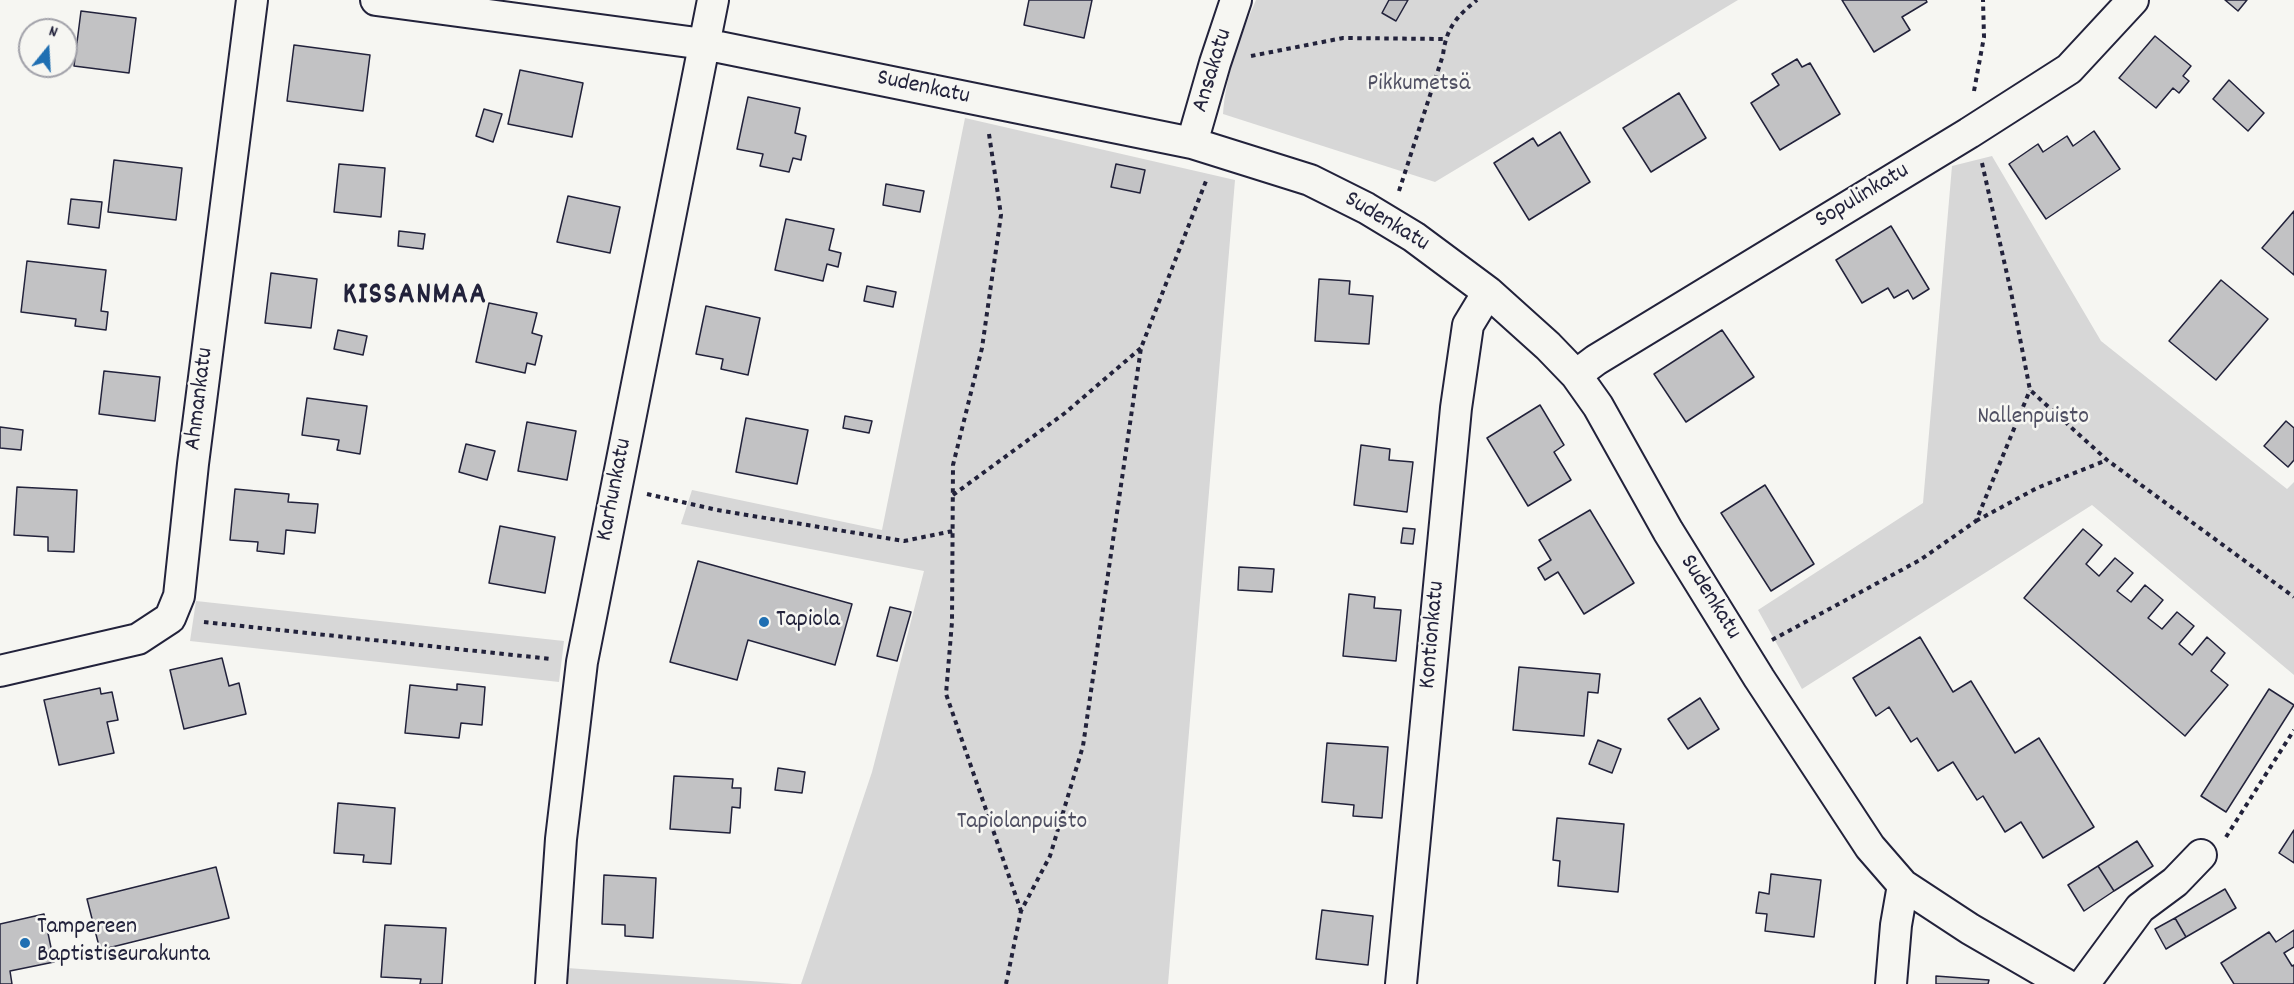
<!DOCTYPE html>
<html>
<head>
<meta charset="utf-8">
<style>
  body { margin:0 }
  #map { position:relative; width:2294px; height:984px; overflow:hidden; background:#f6f6f2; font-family:Dekko,sans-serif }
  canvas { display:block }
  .north { position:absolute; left:18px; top:18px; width:60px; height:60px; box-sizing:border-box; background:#f6f6f2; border:2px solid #a1a1a9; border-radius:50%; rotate:18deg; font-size:16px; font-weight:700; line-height:24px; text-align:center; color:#22223b }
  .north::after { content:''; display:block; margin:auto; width:21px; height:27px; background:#1f6fb2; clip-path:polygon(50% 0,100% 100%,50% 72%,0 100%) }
</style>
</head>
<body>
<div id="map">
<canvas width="2294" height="984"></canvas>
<div class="north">N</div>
</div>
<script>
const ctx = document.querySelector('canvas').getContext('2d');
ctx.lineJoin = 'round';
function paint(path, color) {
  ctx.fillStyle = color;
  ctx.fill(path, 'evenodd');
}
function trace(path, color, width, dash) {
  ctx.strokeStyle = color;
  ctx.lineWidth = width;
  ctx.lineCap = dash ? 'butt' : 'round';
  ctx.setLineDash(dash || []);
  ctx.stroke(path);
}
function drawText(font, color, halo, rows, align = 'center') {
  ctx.font = font + ' Dekko,sans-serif';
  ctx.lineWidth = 5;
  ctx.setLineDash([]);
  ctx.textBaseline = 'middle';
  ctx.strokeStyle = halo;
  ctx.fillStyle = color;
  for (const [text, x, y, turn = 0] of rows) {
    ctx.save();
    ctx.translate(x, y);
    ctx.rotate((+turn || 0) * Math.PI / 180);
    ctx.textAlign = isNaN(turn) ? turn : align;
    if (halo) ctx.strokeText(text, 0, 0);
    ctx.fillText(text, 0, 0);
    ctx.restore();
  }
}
paint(new Path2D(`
  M1256 0H1738L1435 182 1223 114C1226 73 1240 37 1256 0Z
  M965 118 1235 180 1168 984H801L872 772 924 571 681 524 692 490 882 530Z
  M1992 156 2101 341 2287 489 2294 482V675L2092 505 1802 689 1758 610 1923 503 1952 166Z
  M196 601 564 641 559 682 190 641Z
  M567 968 793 984H566Z`), '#d7d7d7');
const building = new Path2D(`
  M1029 0H1092L1084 38 1024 25Z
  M1389 0H1408L1396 21 1382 13Z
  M1842 0H1926L1927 2 1902 17 1910 30 1874 52Z
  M2225 0H2247L2238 11Z
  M81 11 136 18 129 73 74 66Z
  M2155 36 2191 66 2183 76 2189 81 2179 93 2173 88 2156 108 2119 78Z
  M294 45 370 55 363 111 287 101Z
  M1797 59 1802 67 1810 63 1840 114 1780 150 1751 103 1779 85 1772 74Z
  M520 70 583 83 572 137 508 124Z
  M2229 80 2264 113 2248 131 2213 99Z
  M1679 93 1706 138 1651 172 1623 128Z
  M748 97 800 108 795 133 806 136 801 160 793 158 789 172 760 166 763 154 737 149Z
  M484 109 502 114 493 142 476 136Z
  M2094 131 2120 169 2046 219 2009 164 2038 144 2043 152 2067 136 2073 146Z
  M1560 132 1590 182 1529 220 1494 163 1533 138 1538 146Z
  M114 160 182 168 176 220 108 212Z
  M339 164 385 168 381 217 334 212Z
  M1116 164 1145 170 1140 193 1111 187Z
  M886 184 924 191 920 212 883 205Z
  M568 196 620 207 610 253 557 242Z
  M71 199 102 202 99 228 68 224Z
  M2294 211V275L2262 248Z
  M786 219 834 229 829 250 841 253 838 267 827 264 823 281 775 270Z
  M1891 226 1929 289 1913 299 1908 290 1894 298 1888 288 1862 303 1836 260Z
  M399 231 425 234 423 249 398 246Z
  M27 261 106 270 101 311 108 312 106 330 75 326 76 319 21 312Z
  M271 273 317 279 311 328 265 323Z
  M1319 279 1350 281 1349 294 1373 296 1369 344 1315 341Z
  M2221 280 2268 319 2216 380 2169 341Z
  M867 286 896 292 893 307 864 301Z
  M489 303 537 313 532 333 542 336 535 365 527 363 525 373 476 362Z
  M706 306 760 318 748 375 721 369 723 359 696 354Z
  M338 330 367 336 363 355 334 349Z
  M1722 330 1754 377 1686 422 1654 374Z
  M104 371 160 377 155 421 99 414Z
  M307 398 367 406 360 454 337 450 339 440 302 435Z
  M1540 405 1564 445 1554 452 1571 480 1528 506 1487 438Z
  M845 416 872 421 869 433 843 428Z
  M746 418 808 430 797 484 736 472Z
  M2286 421 2294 428V460L2288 467 2264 446Z
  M527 422 576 431 567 480 518 471Z
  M0 427 23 430 21 450 0 448Z
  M466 444 495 451 487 480 459 472Z
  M1361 445 1390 449 1389 460 1413 462 1407 512 1354 505Z
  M1765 485 1814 564 1771 591 1721 513Z
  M17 487 77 490 74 552 48 551V537L14 535Z
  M235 489 289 494 288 502 318 504 315 533 286 530 284 554 257 551 258 542 230 540Z
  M1590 510 1634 583 1584 614 1558 572 1545 580 1538 568 1551 560 1539 540Z
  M500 526 555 537 545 593 489 583Z
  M1403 528 1415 529 1413 544 1401 543Z
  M2083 529 2102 545 2086 564 2099 576 2115 558 2133 573 2117 591 2131 602 2145 585 2163 600 2148 618 2162 629 2177 612 2194 626 2179 644 2192 655 2207 637 2225 653 2211 671 2228 685 2185 736 2024 598Z
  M698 561 852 604 835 665 748 640 737 680 670 662Z
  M1239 567 1274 569 1272 592 1238 590Z
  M1349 594 1375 597 1374 608 1401 610 1396 661 1343 656Z
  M890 607 911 612 897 661 877 656Z
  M1920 637 1953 692 1971 681 2015 753 2039 738 2094 827 2043 858 2021 822 2005 832 1983 796 1977 800 1953 762 1938 771 1917 738 1911 742 1889 707 1876 716 1853 678Z
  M222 658 229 686 239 683 246 714 184 729 170 670Z
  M1519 667 1600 674 1598 693 1588 692 1584 736 1513 730Z
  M457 684 485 687 482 725 461 723 459 738 405 733 410 685 457 690Z
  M100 688 101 694 112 692 118 720 107 722 114 753 59 765 44 700Z
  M2269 689 2294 705 2226 812 2201 796Z
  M1700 698 1719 729 1688 749 1668 719Z
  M1598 740 1621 749 1612 773 1589 764Z
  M1327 743 1388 747 1382 818 1353 816 1354 805 1322 802Z
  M778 768 805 772 802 793 775 790Z
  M674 776 733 779 732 788H741L740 808 732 807 730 833 670 829Z
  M338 803 395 808 391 864 363 862 364 855 334 853Z
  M1557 818 1624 824 1618 892 1558 886 1560 861 1553 860Z
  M2294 830V863L2279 853Z
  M2137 841 2153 866 2114 891 2098 866Z
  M2098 866 2114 891 2084 911 2068 885Z
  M216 867 229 918 100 950 87 899Z
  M1771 874 1821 880 1814 937 1765 931 1767 914 1756 913 1759 892 1769 894Z
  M604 875 656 878 653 938 625 936V925L602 924Z
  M2225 889 2236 908 2186 937 2175 918Z
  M1322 910 1373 916 1368 965 1316 959Z
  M44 914 54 962 10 971 12 984H0V924Z
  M2175 918 2186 937 2166 949 2155 929Z
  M385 925 446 928 442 984H420L421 979 381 977Z
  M2294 930V947L2284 953 2292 966 2294 965V984H2234L2221 963 2269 932 2276 942Z
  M1936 976 1989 980 1988 984H1936Z`);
paint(building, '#c2c2c4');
trace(building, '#22223b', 1.5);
const street = new Path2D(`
  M376 0 704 44 1192 143 1310 180 1366 208 1414 237 1488 292 1548 346 1576 375 1598 406 1668 531 1759 678 1870 847 1903 885 1970 929 2065 984
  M1192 143 1215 63 1236 0
  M1576 375 1596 360 1969 133 2069 69 2133 0
  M0 671 138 639 170 618 179 596 193 464 252 0
  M551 984 561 839 582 662 713 0
  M1401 984 1456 408 1468 325 1488 292
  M1891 984 1896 925 1903 885
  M2084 984 2140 908 2175 882 2201 855`);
trace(street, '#22223b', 34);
trace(new Path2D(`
  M1251 56 1343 38 1444 39
  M1974 91 1984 37 1983 0
  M989 134 1001 215 982 348 953 465 952 622 946 694 1021 911
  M1982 163 2011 292 2030 390 2107 460 2294 597
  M1399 191 1443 55C1446 28 1457 16 1477 0
  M647 494 717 510 904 541 953 531
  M953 495 1065 413 1141 348
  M1976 521 2037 488 2107 460
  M204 622 551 659
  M1772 640 1920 560 1976 521 2030 390
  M2226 837 2294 730
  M1006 984 1021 911 1050 856 1083 746 1141 348 1206 181`), '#22223b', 4, [4.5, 4.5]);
trace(street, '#f6f6f2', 30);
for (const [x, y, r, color] of [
  [764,622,6,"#1f6fb2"],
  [25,943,6,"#1f6fb2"]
]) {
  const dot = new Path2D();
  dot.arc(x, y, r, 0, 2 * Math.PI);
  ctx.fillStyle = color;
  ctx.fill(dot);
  trace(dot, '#f6f6f2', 2);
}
drawText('24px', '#22223b', '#f6f6f2', [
  ["Ansakatu",1214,71,-73],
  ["Sudenkatu",923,89,12],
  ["Sopulinkatu",1863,197,-31],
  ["Sudenkatu",1386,223,31],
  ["Ahmankatu",201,399,-83],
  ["Karhunkatu",616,490,-79],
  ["Sudenkatu",1709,598,58],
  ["Kontionkatu",1434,635,-85]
]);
drawText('24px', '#4f4f62', '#f6f6f2', [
  ["Pikkumetsä",1419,86],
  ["Nallenpuisto",2033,419],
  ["Tapiolanpuisto",1022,824]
]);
drawText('24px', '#22223b', '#f6f6f2', [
  ["Tapiola",776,622],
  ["Tampereen",37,929],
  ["Baptistiseurakunta",37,957]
], 'left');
ctx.letterSpacing = '1.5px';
drawText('bold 30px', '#22223b', '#f6f6f2', [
  ["KISSANMAA",415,298]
]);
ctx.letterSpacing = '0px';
</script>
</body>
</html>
